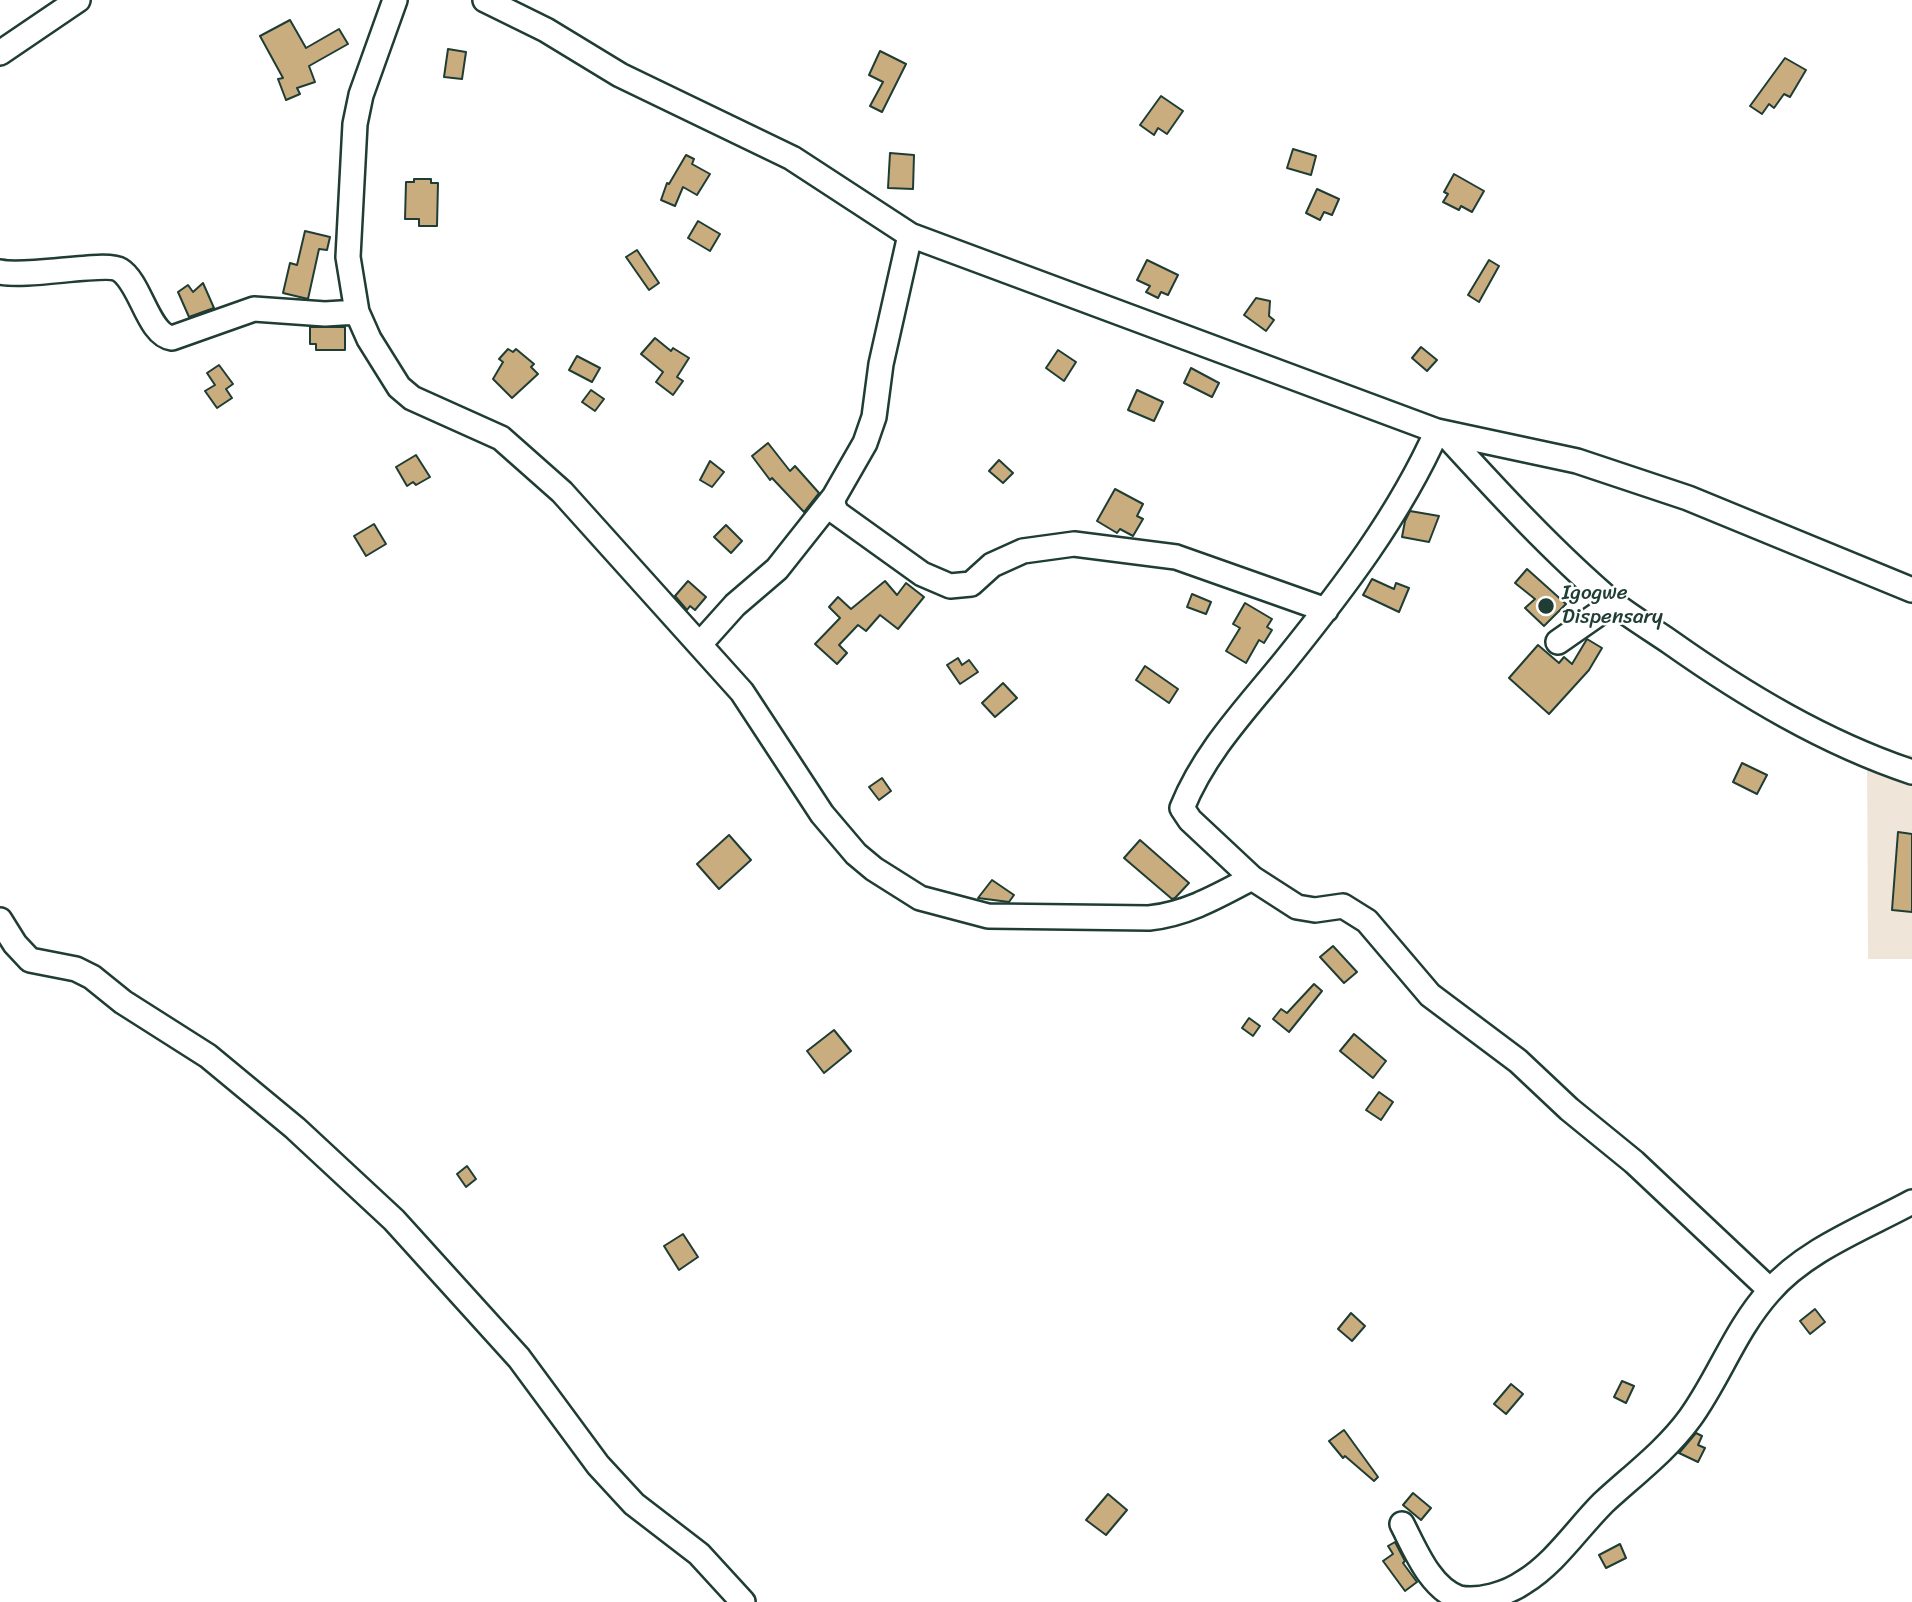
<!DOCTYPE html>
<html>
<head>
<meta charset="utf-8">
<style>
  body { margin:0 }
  canvas { display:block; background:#fff }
</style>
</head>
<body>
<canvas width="1912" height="1602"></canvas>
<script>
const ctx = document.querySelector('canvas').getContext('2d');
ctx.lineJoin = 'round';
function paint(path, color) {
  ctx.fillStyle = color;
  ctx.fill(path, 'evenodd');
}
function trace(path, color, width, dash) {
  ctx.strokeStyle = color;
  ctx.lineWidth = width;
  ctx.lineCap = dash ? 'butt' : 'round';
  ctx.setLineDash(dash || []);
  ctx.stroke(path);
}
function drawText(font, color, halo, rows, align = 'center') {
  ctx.font = font + ' Sriracha,sans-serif';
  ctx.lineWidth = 5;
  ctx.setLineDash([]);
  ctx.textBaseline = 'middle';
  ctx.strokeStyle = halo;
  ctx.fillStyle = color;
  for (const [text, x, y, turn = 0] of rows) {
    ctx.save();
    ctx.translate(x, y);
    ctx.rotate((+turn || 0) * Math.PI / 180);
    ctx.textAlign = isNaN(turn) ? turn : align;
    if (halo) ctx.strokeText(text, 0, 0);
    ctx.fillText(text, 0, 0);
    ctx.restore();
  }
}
paint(new Path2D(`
  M1867 755H1912V959H1868Z`), '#efe6d9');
const building = new Path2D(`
  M290 20 306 48 339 29 348 44 309 66 315 82 297 88 300 94 286 100 278 79 283 78 260 36Z
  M448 49 466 52 462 79 444 77Z
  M880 51 906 64 882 112 870 106 883 82 869 75Z
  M1785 58 1806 70 1790 97 1784 94 1774 108 1769 104 1762 114 1750 106Z
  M1161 96 1183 111 1167 134 1158 128 1154 135 1140 125Z
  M1293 149 1316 156 1311 175 1287 168Z
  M890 153 914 155 913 189 888 188Z
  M686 155 694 159 692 164 710 174 697 195 683 187 675 206 661 200 667 183 669 184Z
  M1454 174 1484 191 1472 212 1461 206 1459 210 1443 202 1448 194 1444 192Z
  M414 179H431V183H438L437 226H419V219H405L406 182H414Z
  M1317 189 1339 199 1332 215 1324 212 1320 220 1306 213Z
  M698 221 720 234 710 251 688 238Z
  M305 231 330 237 327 250 319 249 308 299 283 293 290 263 297 265Z
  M637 250 659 283 649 290 626 257Z
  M1147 260 1178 275 1168 295 1161 292 1158 298 1146 292 1150 286 1137 280Z
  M1489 260 1499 266 1479 302 1468 295Z
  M203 283 214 308 189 317 178 292 188 285 193 292Z
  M1256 298 1270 301 1269 316 1274 320 1266 331 1244 315Z
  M310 327H345V350H316V344H310Z
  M655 338 671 351 673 348 689 358 677 377 683 381 673 395 656 382 663 372 641 354Z
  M1421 347 1437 360 1427 371 1412 358Z
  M508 349 513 352 516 349 534 364 531 367 538 374 512 398 493 379 503 362 499 359Z
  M1058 350 1076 362 1064 381 1046 368Z
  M577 356 600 368 592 382 569 370Z
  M219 365 233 384 226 389 232 398 217 408 205 391 215 385 207 373Z
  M1191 368 1219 383 1212 397 1184 383Z
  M591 390 604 399 595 411 582 402Z
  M1137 390 1163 402 1154 421 1128 410Z
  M768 443 790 471 795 466 819 493 804 512 772 478 770 480 752 456Z
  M416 455 430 477 416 485 413 482 407 486 396 467Z
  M999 460 1013 473 1003 483 989 471Z
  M710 461 724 472 712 487 700 480Z
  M1115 489 1143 504 1137 516 1143 519 1133 536 1120 529 1117 533 1097 521Z
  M1410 511 1439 516 1429 542 1402 537 1405 521Z
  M374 524 386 544 366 556 354 536Z
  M726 525 742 541 731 553 714 537Z
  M1527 569 1566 604 1544 626 1525 608 1535 599 1515 583Z
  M1372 579 1394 589 1396 583 1409 588 1399 612 1363 595Z
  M688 581 706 597 695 610 690 606 687 610 675 596Z
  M885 581 897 595 906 583 924 597 898 629 880 615 866 631 858 625 839 645 847 653 837 664 815 644 840 618 829 607 838 597 851 609Z
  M1192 594 1211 602 1206 614 1187 607Z
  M1245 603 1272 619 1267 627 1272 630 1264 643 1259 640 1246 663 1226 651 1240 628 1233 624Z
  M1587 639 1602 648 1589 670 1549 714 1509 678 1538 645 1559 663 1564 657 1572 664Z
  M958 658 962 665 969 660 978 672 960 684 947 665Z
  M1145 666 1178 689 1169 703 1136 680Z
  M1003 683 1017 698 995 717 982 703Z
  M1742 763 1767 775 1757 794 1733 782Z
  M882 778 891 791 879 800 869 787Z
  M1898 832 1912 834V912L1892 910Z
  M729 835 751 860 719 889 697 864Z
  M1140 840 1189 883 1175 898 1172 899 1124 858Z
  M992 880 1014 895 1009 902 978 898Z
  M1333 946 1357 972 1344 983 1320 957Z
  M1314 984 1322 991 1289 1032 1273 1019 1281 1009 1287 1013Z
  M1249 1018 1260 1026 1253 1036 1242 1028Z
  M834 1030 851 1051 824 1073 807 1051Z
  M1354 1034 1386 1061 1373 1078 1340 1051Z
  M1379 1092 1393 1102 1381 1120 1366 1110Z
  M467 1166 476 1179 466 1187 457 1174Z
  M683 1234 698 1257 679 1270 664 1246Z
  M1815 1309 1825 1322 1810 1334 1800 1321Z
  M1351 1313 1365 1326 1352 1341 1338 1329Z
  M1622 1381 1634 1386 1626 1403 1614 1397Z
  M1511 1384 1523 1394 1506 1414 1494 1404Z
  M1344 1430 1378 1477 1374 1481 1345 1456 1343 1458 1329 1441Z
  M1696 1433 1702 1436 1698 1445 1705 1448 1698 1462 1679 1453Z
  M1413 1493 1431 1508 1421 1520 1403 1505Z
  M1108 1494 1127 1510 1106 1535 1086 1520Z
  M1395 1542 1405 1561 1403 1563 1417 1582 1405 1591 1383 1561 1393 1554 1388 1546Z
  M1620 1544 1626 1558 1606 1568 1599 1555Z`);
paint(building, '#caad7f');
trace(building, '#1f3d34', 2);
const minor = new Path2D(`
  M395 0 361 95 355 124 348 257 357 312 369 339 399 387 412 398 501 438 562 492 742 692 822 814 856 854 874 869 920 898 988 916 1149 918C1187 914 1218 896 1252 878
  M485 0 546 30 620 75 792 158 910 235 1437 431 1577 461 1688 498 1912 590
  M0 53 78 0
  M910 235 881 364 874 417 865 443 834 497 833 505 837 513 922 574 950 586 971 584 992 565 1023 551 1074 544 1176 557 1326 610
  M0 272C28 278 106 261 120 270 141 283 148 335 172 338L254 309 325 314 357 312
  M1437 431C1399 516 1343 589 1285 661 1247 708 1205 751 1182 808L1190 820 1252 878 1297 907 1315 910 1343 906 1367 921 1430 995 1518 1061 1569 1109 1634 1162 1770 1290
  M1445 434C1498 492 1553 552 1613 603 1631 617 1651 629 1670 642 1745 695 1825 743 1912 772
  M1558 642 1614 603
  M700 644 735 605 777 569 834 497
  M0 920 15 944 30 960 76 969 92 977 123 1002 208 1056 295 1128 394 1220 519 1358 598 1465 634 1504 699 1554 743 1602
  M1402 1524C1415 1549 1430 1588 1459 1598 1479 1602 1507 1594 1524 1582 1555 1563 1577 1529 1603 1503 1632 1476 1666 1451 1690 1418 1719 1378 1735 1330 1769 1292 1805 1250 1864 1228 1912 1202`);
trace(minor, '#1f3d34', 28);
trace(minor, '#fff', 23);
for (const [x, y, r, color] of [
  [1546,606,9,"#1f3d34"]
]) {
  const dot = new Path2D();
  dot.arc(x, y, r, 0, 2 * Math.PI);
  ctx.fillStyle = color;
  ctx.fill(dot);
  trace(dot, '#fff', 2.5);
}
drawText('21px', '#1f3d34', '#fff', [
  ["Igogwe",1562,594],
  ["Dispensary",1562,618]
], 'left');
</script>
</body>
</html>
